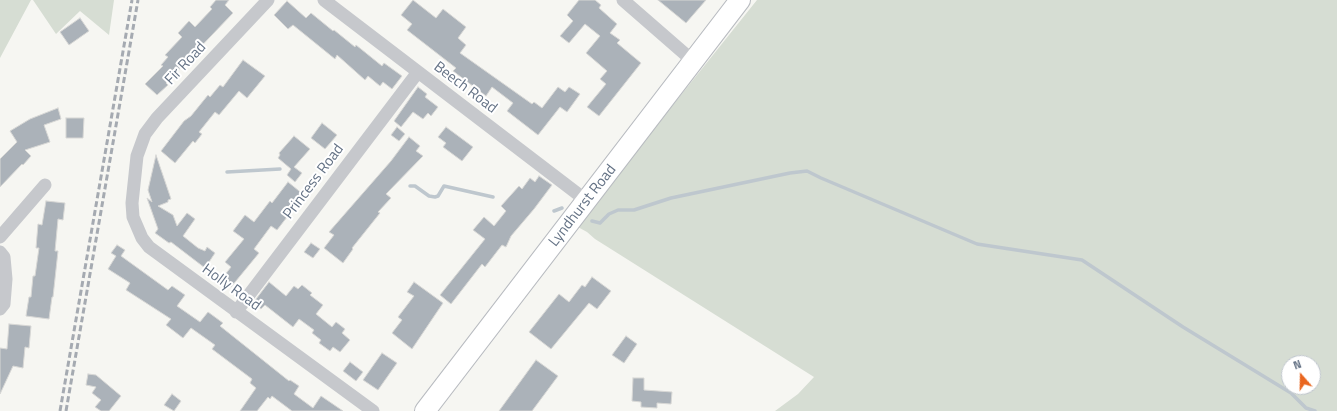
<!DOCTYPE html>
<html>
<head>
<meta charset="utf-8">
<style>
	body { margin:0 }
	#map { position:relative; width:1337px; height:411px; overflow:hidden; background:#f6f6f2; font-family:"Titillium Web",sans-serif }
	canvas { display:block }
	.north { position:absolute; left:1281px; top:355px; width:40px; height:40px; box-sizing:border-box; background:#fff; border:1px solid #c1c7ce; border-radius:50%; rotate:340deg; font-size:11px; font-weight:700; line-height:16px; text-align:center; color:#647285 }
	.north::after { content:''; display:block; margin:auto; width:14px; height:18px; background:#e9661f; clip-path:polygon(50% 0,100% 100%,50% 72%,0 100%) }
</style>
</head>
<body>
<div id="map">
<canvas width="1337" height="411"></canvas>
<div class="north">N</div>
</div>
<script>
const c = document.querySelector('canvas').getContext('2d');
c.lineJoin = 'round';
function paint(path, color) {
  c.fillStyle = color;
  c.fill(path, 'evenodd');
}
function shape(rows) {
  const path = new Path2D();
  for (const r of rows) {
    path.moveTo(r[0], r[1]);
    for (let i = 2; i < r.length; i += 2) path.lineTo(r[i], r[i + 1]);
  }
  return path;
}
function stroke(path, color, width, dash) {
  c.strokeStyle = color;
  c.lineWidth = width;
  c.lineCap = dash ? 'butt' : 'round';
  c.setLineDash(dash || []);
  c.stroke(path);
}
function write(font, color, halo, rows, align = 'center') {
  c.font = font + ' "Titillium Web",sans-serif';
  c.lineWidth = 4;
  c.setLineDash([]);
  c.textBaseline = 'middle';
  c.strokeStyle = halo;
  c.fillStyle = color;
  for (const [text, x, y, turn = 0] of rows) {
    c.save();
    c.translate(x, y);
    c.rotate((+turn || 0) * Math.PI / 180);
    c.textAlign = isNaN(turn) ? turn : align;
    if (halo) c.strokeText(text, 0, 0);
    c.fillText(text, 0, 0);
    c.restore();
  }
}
paint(shape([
	[0,0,31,0,0,58],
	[33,0,114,0,109,35,80,11,56,34],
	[757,0,1337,0,1337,411,775,411,798,394,814,377,595,239,587,232,576,226],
	[1289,363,1313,363,1313,387,1289,387]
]), '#d6ddd3');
stroke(shape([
	[227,172,280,169],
	[410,186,415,186,429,196,435,197,438,196,444,186,493,197],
	[554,211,562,208],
	[592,221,600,223,609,214,618,210,634,210,671,198,790,173,807,171,821,178,977,244,1082,260,1183,327,1291,393,1306,408,1315,411]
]), '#bec7ce', 3.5);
const building = shape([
	[216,0,229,0,225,5,233,13,166,83,168,85,157,95,145,84,163,66,161,65,168,57,165,55,182,37,178,33,189,21,195,27,212,9,210,7,216,0],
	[413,0,436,18,443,9,466,27,458,38,466,45,460,53,532,104,534,102,542,108,558,87,565,92,569,87,580,94,567,112,560,107,538,135,507,111,513,103,492,87,486,96,453,71,456,68,407,30,412,24,401,15,413,0],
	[579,0,595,0,601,5,599,8,617,24,610,33,620,40,617,43,641,63,599,116,587,107,606,84,600,79,607,71,586,53,600,36,585,24,569,43,560,36,573,21,567,15,579,0],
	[658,0,706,0,686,23,658,0],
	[287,1,306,18,311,13,333,31,334,30,355,47,356,45,382,66,384,63,402,76,392,89,383,82,380,86,368,76,365,80,337,55,335,59,293,25,288,29,274,15,287,1],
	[80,18,89,31,69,45,60,32,80,18],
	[243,60,265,76,247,98,239,91,219,115,215,112,199,132,202,134,195,143,193,141,175,163,161,151,184,121,191,116,208,95,210,97,220,85,223,87,243,60],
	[418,87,427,94,425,97,438,107,431,116,428,113,423,119,413,112,401,127,394,121,418,87],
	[58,108,61,119,44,125,50,142,25,150,31,156,23,165,22,164,0,187,0,159,17,142,10,131,30,119,58,108],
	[66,118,84,118,83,138,66,138,66,118],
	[322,123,337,135,325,149,311,138,322,123],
	[397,127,405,134,399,141,391,135,397,127],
	[446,127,473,147,462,161,443,147,446,143,438,137,446,127],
	[294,136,310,149,294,167,302,173,295,182,287,175,291,169,278,158,280,155,279,153,294,136],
	[409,137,420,146,416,151,423,156,386,194,391,198,378,212,380,213,352,248,353,249,343,263,324,248,334,235,329,232,391,161,409,137],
	[156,155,171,199,168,200,168,202,158,206,173,215,177,226,187,213,195,219,183,236,198,248,205,251,207,247,215,253,205,268,171,242,169,243,155,233,158,229,147,198,152,202,148,190,156,155],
	[539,176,552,185,534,209,511,236,506,247,502,245,485,267,482,264,451,304,440,295,485,239,473,230,484,217,494,226,506,211,501,206,519,186,522,189,530,178,535,182,539,176],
	[288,182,304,195,277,230,271,226,254,249,259,253,231,287,221,280,231,267,225,262,244,239,233,231,245,215,254,222,270,201,272,203,288,182],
	[46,201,65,203,63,220,58,219,55,251,58,251,53,297,52,297,49,319,26,316,29,297,31,297,33,276,35,276,39,248,36,248,38,224,42,225,46,201],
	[311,243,320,249,313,258,304,252,311,243],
	[117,245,125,250,121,256,168,290,172,286,185,295,177,306,200,322,208,312,223,323,220,326,289,381,290,380,299,386,294,394,313,408,321,396,343,411,292,411,272,396,270,399,268,397,257,411,240,411,256,388,250,383,252,379,212,349,215,345,191,328,183,338,166,325,171,319,126,290,130,283,108,269,116,256,111,253,117,245],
	[592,277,611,291,597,309,589,303,551,349,529,332,559,294,569,302,582,285,585,287,592,277],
	[269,282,286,296,294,286,298,289,302,285,312,293,310,295,323,305,316,314,332,327,336,322,345,329,342,333,350,340,340,352,333,347,330,351,319,343,321,340,312,333,314,330,299,319,293,327,265,305,261,309,253,303,269,282],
	[414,282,443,303,412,349,392,333,402,320,398,317,414,296,407,292,414,282],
	[9,324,31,326,29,348,25,347,23,368,13,366,0,394,0,348,7,349,9,324],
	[626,336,637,344,624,363,612,355,626,336],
	[382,353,397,363,378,390,363,380,382,353],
	[536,360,558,376,532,411,499,411,536,360],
	[350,362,363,372,356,381,343,371,350,362],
	[88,374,96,375,121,396,109,411,101,411,95,407,101,400,92,393,96,387,86,385,88,374],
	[633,378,644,378,644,390,672,392,671,404,657,403,657,408,641,407,641,402,632,401,633,378],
	[172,394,181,401,174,411,164,405,172,394]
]);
paint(building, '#abb2b9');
stroke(building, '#d7d7d5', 1);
const primary = shape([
	[425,411,740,0]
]);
stroke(primary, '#b8bbc0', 22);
stroke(shape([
	[268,0,157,118,145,134,137,156,132,203,133,217,142,238,149,247,373,411],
	[324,0,587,201],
	[623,0,693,61],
	[0,237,45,185],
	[0,252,4,257,6,279,4,304,0,309],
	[236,312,418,72]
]), '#c6c8cc', 13);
stroke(primary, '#fff', 20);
stroke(shape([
	[60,411,132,0],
	[66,411,138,0]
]), '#a5aab1', 3, [6, 3]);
write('15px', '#647285', '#fff', [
	["Fir Road",186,64,-47],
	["Beech Road",465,88,37],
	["Princess Road",314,182,-53],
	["Lyndhurst Road",583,206,-52],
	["Holly Road",231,288,36]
]);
</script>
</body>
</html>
